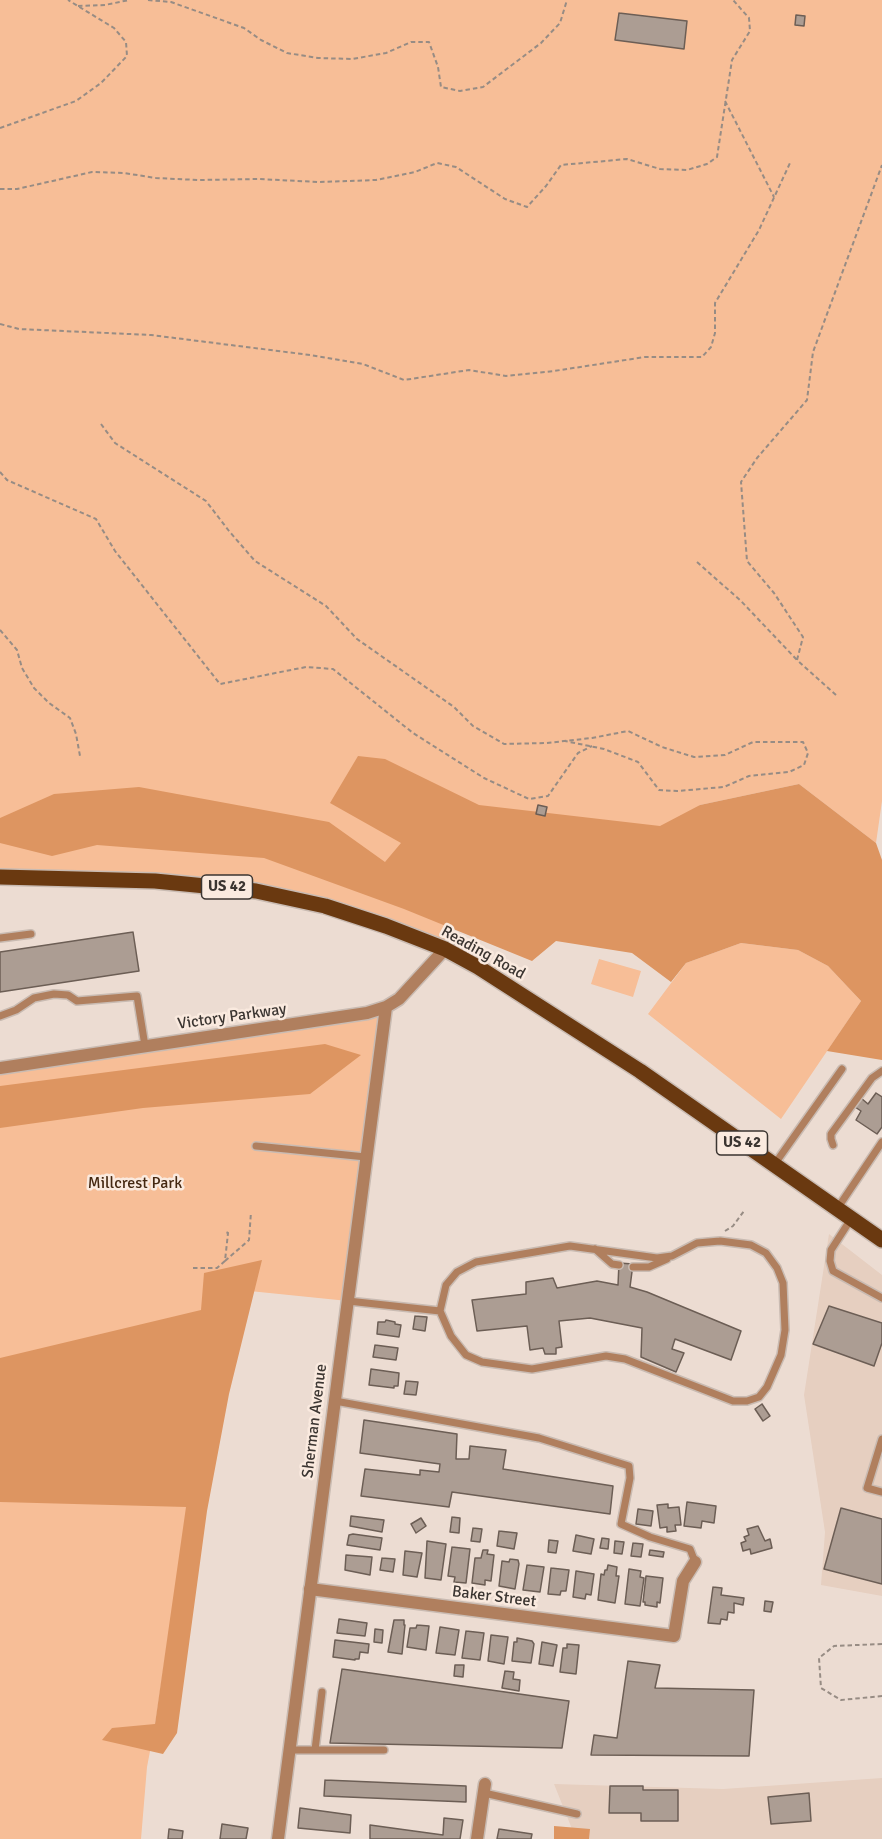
<!DOCTYPE html>
<html>
<head>
<meta charset="utf-8">
<style>
	body { margin:0 }
	canvas { display:block; background:#ecdcd2 }
</style>
</head>
<body>
<canvas width="882" height="1839"></canvas>
<script>
const c = document.querySelector('canvas').getContext('2d');
c.lineJoin = 'round';
function paint(path, color) {
  c.fillStyle = color;
  c.fill(path, 'evenodd');
}
function shape(rows) {
  const path = new Path2D();
  for (const r of rows) {
    path.moveTo(r[0], r[1]);
    for (let i = 2; i < r.length; i += 2) path.lineTo(r[i], r[i + 1]);
  }
  return path;
}
function stroke(path, color, width, dash) {
  c.strokeStyle = color;
  c.lineWidth = width;
  c.lineCap = dash ? 'butt' : 'round';
  c.setLineDash(dash || []);
  c.stroke(path);
}
function write(font, color, halo, rows, align = 'center') {
  c.font = font + ' Signika,sans-serif';
  c.lineWidth = 5;
  c.setLineDash([]);
  c.textBaseline = 'middle';
  c.strokeStyle = halo;
  c.fillStyle = color;
  for (const [text, x, y, turn = 0] of rows) {
    c.save();
    c.translate(x, y);
    c.rotate((+turn || 0) * Math.PI / 180);
    c.textAlign = isNaN(turn) ? turn : align;
    if (halo) c.strokeText(text, 0, 0);
    c.fillText(text, 0, 0);
    c.restore();
  }
}
paint(shape([
	[829,1234,882,1275,882,1596,821,1585,825,1532,804,1395],
	[882,1778,882,1839,576,1839,554,1784,723,1789]
]), '#e6cfc0');
paint(shape([
	[0,0,882,0,882,801,876,843,799,784,700,805,640,867,455,867,445,949,291,898,0,877],
	[741,943,798,950,828,966,861,1001,781,1119,648,1014,686,963],
	[599,959,641,971,633,997,591,984],
	[386,1007,348,1301,220,1288,155,1725,147,1767,141,1839,0,1839,0,1068]
]), '#f7be97');
paint(shape([
	[358,756,385,759,479,805,660,826,700,805,799,784,876,843,882,860,882,1060,827,1051,861,1001,828,966,798,950,741,943,686,963,671,982,632,953,556,941,532,961,404,909,264,858,97,845,52,856,0,843,0,818,54,794,139,787,329,822,385,862,401,843,330,803],
	[325,1044,361,1055,310,1094,143,1108,0,1128,0,1086],
	[262,1260,229,1394,207,1511,177,1733,163,1754,102,1740,112,1728,155,1724,186,1507,0,1502,0,1358,201,1310,204,1273],
	[554,1826,590,1829,589,1839,554,1839]
]), '#dd9561');
const building = shape([
	[619,13,687,21,684,49,615,40,619,13],
	[796,15,805,16,804,26,795,25,796,15],
	[538,805,547,807,545,816,536,814,538,805],
	[133,932,139,971,0,992,0,952,133,932],
	[876,1093,882,1097,882,1127,877,1134,856,1120,861,1111,855,1107,861,1098,868,1104,876,1093],
	[619,1263,633,1264,630,1287,647,1292,741,1331,731,1360,675,1339,672,1349,684,1353,676,1372,641,1357,642,1328,590,1318,559,1321,562,1347,556,1348,556,1354,545,1354,543,1348,530,1350,527,1326,477,1331,472,1300,526,1294,526,1282,553,1278,557,1288,597,1281,618,1285,619,1263],
	[829,1306,882,1323,882,1343,874,1366,813,1344,829,1306],
	[415,1316,427,1317,425,1331,413,1329,415,1316],
	[386,1320,395,1322,395,1324,401,1325,399,1337,377,1334,378,1322,385,1322,386,1320],
	[375,1345,398,1348,396,1360,373,1357,375,1345],
	[371,1369,399,1373,398,1386,394,1386,394,1388,369,1385,371,1369],
	[406,1381,418,1382,416,1395,404,1394,406,1381],
	[762,1404,770,1416,763,1421,755,1409,762,1404],
	[364,1420,457,1434,456,1459,469,1459,470,1446,506,1450,503,1469,613,1486,610,1514,452,1492,449,1507,361,1496,365,1469,420,1475,420,1470,439,1472,440,1464,360,1453,364,1420],
	[687,1502,716,1506,714,1523,702,1521,701,1528,684,1526,687,1502],
	[668,1504,668,1508,679,1507,681,1525,675,1525,676,1531,667,1532,667,1527,660,1528,657,1505,668,1504],
	[841,1508,882,1519,882,1584,824,1569,841,1508],
	[638,1509,653,1511,651,1526,636,1524,638,1509],
	[351,1516,384,1520,382,1532,350,1526,351,1516],
	[452,1517,460,1518,459,1533,450,1532,452,1517],
	[421,1518,426,1526,416,1533,411,1524,421,1518],
	[758,1526,765,1541,770,1539,772,1548,751,1554,750,1549,743,1551,741,1543,746,1541,744,1537,749,1535,747,1529,758,1526],
	[473,1528,482,1529,480,1542,471,1541,473,1528],
	[499,1531,517,1533,514,1549,497,1546,499,1531],
	[353,1534,382,1538,380,1550,347,1545,349,1535,353,1534],
	[576,1535,594,1539,591,1554,573,1551,576,1535],
	[602,1538,609,1539,608,1549,600,1548,602,1538],
	[549,1540,558,1541,556,1553,548,1552,549,1540],
	[427,1541,446,1544,441,1580,425,1578,427,1541],
	[615,1541,624,1542,622,1554,614,1553,615,1541],
	[633,1543,643,1544,641,1557,631,1556,633,1543],
	[452,1547,470,1549,466,1583,454,1582,455,1577,448,1576,452,1547],
	[483,1550,488,1550,487,1554,494,1555,491,1581,485,1580,485,1585,472,1583,475,1558,481,1558,483,1550],
	[650,1550,664,1552,663,1557,649,1555,650,1550],
	[405,1551,422,1553,417,1577,403,1575,405,1551],
	[346,1555,372,1557,370,1575,345,1570,346,1555],
	[382,1558,395,1559,393,1572,380,1570,382,1558],
	[510,1559,518,1560,519,1564,515,1589,499,1586,502,1561,509,1562,510,1559],
	[527,1565,544,1567,540,1592,523,1590,527,1565],
	[608,1565,617,1567,616,1576,619,1576,615,1603,598,1600,601,1574,604,1575,605,1570,607,1570,608,1565],
	[551,1568,569,1570,566,1591,561,1591,560,1595,548,1594,551,1568],
	[629,1569,641,1571,640,1577,644,1578,640,1606,625,1604,629,1569],
	[576,1571,594,1574,591,1595,586,1594,585,1599,573,1597,576,1571],
	[646,1576,663,1578,660,1603,657,1602,657,1607,645,1605,645,1602,643,1602,646,1576],
	[713,1587,722,1588,721,1595,744,1598,743,1605,734,1603,734,1613,728,1612,727,1620,721,1619,720,1624,708,1623,713,1587],
	[765,1601,773,1602,771,1612,764,1611,765,1601],
	[339,1619,367,1623,365,1636,337,1633,339,1619],
	[394,1620,404,1620,404,1625,405,1625,402,1654,388,1652,394,1620],
	[417,1625,429,1626,426,1650,407,1647,410,1628,416,1628,417,1625],
	[440,1627,459,1630,455,1655,436,1653,440,1627],
	[375,1629,383,1630,382,1643,374,1642,375,1629],
	[466,1631,484,1633,480,1660,462,1658,466,1631],
	[491,1635,508,1637,504,1664,488,1661,491,1635],
	[517,1638,532,1641,534,1644,531,1663,512,1661,514,1642,517,1642,517,1638],
	[335,1640,369,1644,368,1653,360,1652,359,1659,355,1659,355,1660,333,1657,335,1640],
	[542,1642,557,1645,553,1666,539,1664,542,1642],
	[567,1644,579,1645,576,1674,560,1672,563,1648,567,1648,567,1644],
	[628,1661,660,1665,655,1688,754,1690,749,1756,591,1755,594,1735,617,1738,628,1661],
	[455,1665,464,1665,463,1677,454,1676,455,1665],
	[342,1669,569,1701,562,1748,330,1743,342,1669],
	[505,1671,514,1672,513,1679,520,1680,519,1691,502,1688,505,1671],
	[325,1780,466,1786,466,1802,324,1796,325,1780],
	[610,1786,643,1786,643,1790,678,1790,678,1821,641,1821,641,1813,609,1813,610,1786],
	[809,1793,811,1821,771,1824,768,1797,809,1793],
	[300,1808,351,1815,350,1833,298,1828,300,1808],
	[444,1818,463,1820,460,1839,370,1839,370,1825,443,1835,444,1818],
	[222,1824,248,1828,246,1839,220,1839,222,1824],
	[169,1829,183,1831,182,1839,168,1839,169,1829],
	[499,1829,532,1834,531,1839,497,1839,499,1829]
]);
paint(building, '#ac9d93');
stroke(building, '#6c5e55', 1.5);
const service = shape([
	[0,938,31,934],
	[0,1016,16,1010,34,998,54,994,68,995,77,1001,137,996,145,1046],
	[833,1145,831,1139,831,1134,872,1078,882,1071],
	[256,1146,366,1157],
	[774,1165,842,1069],
	[837,1209,882,1142],
	[851,1219,831,1250,830,1261,833,1271,882,1298],
	[720,1241,751,1245,766,1253,777,1268,783,1283,785,1330,781,1355,767,1387,759,1397,747,1401,733,1401,625,1359,606,1356,532,1369,482,1362,466,1355,451,1336,440,1311,446,1285,457,1272,476,1262,570,1246,657,1258,672,1256,697,1243,720,1241],
	[595,1249,612,1264,619,1265],
	[633,1267,649,1267,667,1259],
	[348,1301,440,1311],
	[335,1401,539,1438,629,1466,630,1478,621,1524,650,1537,690,1549,695,1562],
	[882,1439,867,1488,882,1492],
	[289,1750,384,1750],
	[315,1750,322,1692],
	[484,1793,577,1814]
]);
const minor = shape([
	[310,1589,674,1636,683,1581,695,1562],
	[477,1839,485,1784]
]);
const tertiary = shape([
	[0,1068,367,1013,386,1007,399,999,445,949],
	[278,1839,386,1007]
]);
const primary = shape([
	[0,877,155,881,256,891,325,906,386,926,445,949,478,967,640,1071,882,1240]
]);
stroke(service, '#c9bbb2', 10);
stroke(minor, '#c9bbb2', 15);
stroke(tertiary, '#c9bbb2', 15);
stroke(primary, '#c9bbb2', 18);
stroke(shape([
	[148,0,171,2,244,28,261,40,287,53,318,58,352,59,386,53,411,42,429,42,438,67,441,87,460,91,483,87,541,43,560,23,567,0],
	[78,6,105,5,129,0],
	[725,101,774,197],
	[0,128,76,101,101,83,127,56,126,42,114,28,68,0],
	[0,189,17,189,92,172,124,173,156,178,198,180,260,179,318,182,376,180,415,172,437,163,456,167,505,199,527,207,546,186,561,165,627,159,660,169,687,170,707,164,717,157,732,60,750,31,749,18,733,0],
	[0,324,19,329,151,335,310,355,363,364,404,380,469,370,506,376,554,371,645,357,702,357,711,347,715,333,715,303,759,230,790,163],
	[101,424,115,443,206,501,229,531,255,561,326,606,357,639,454,707,473,726,504,744,547,743,592,738,628,731,662,747,694,757,725,755,753,742,803,742,808,753,804,765,789,772,749,776,724,787,677,791,659,790,638,762,604,749,565,741],
	[0,472,7,480,96,519,115,551,220,684,306,667,333,669,413,733,484,778,529,799,548,796,578,753,592,746],
	[697,562,741,601,797,660],
	[0,630,17,650,22,668,34,688,49,703,70,718,76,734,80,756],
	[836,695,797,660,803,637,774,593,747,561,741,482,757,458,807,400,813,352,882,165],
	[725,1231,733,1226,744,1211],
	[225,1261,249,1240,251,1212],
	[193,1268,217,1268,225,1261,228,1233,224,1231],
	[882,1644,834,1646,819,1658,821,1688,841,1700,882,1696]
]), '#978c84', 2, [4.5, 3]);
stroke(service, '#b07f5e', 7);
stroke(minor, '#b07f5e', 12);
stroke(tertiary, '#b07f5e', 12);
stroke(primary, '#6a3910', 15);
for (const [x, y, w] of [
	[227,887,51],
	[742,1143,51]
]) {
  const box = new Path2D();
  box.roundRect(x - w / 2, y - 12, w, 24, 4.5);
  c.fillStyle = '#faeadf';
  c.fill(box);
  stroke(box, '#3b3531', 1.5);
}
write('bold 15px', '#3b3531', null, [
	["US 42",227,887],
	["US 42",742,1143]
]);
write('16px', '#3b3531', '#faeadf', [
	["Reading Road",483,953,29],
	["Victory Parkway",232,1017,-8],
	["Sherman Avenue",315,1421,-83],
	["Baker Street",494,1597,7]
]);
write('16px', '#442710', '#faeadf', [
	["Millcrest Park",135,1184]
]);
</script>
</body>
</html>
